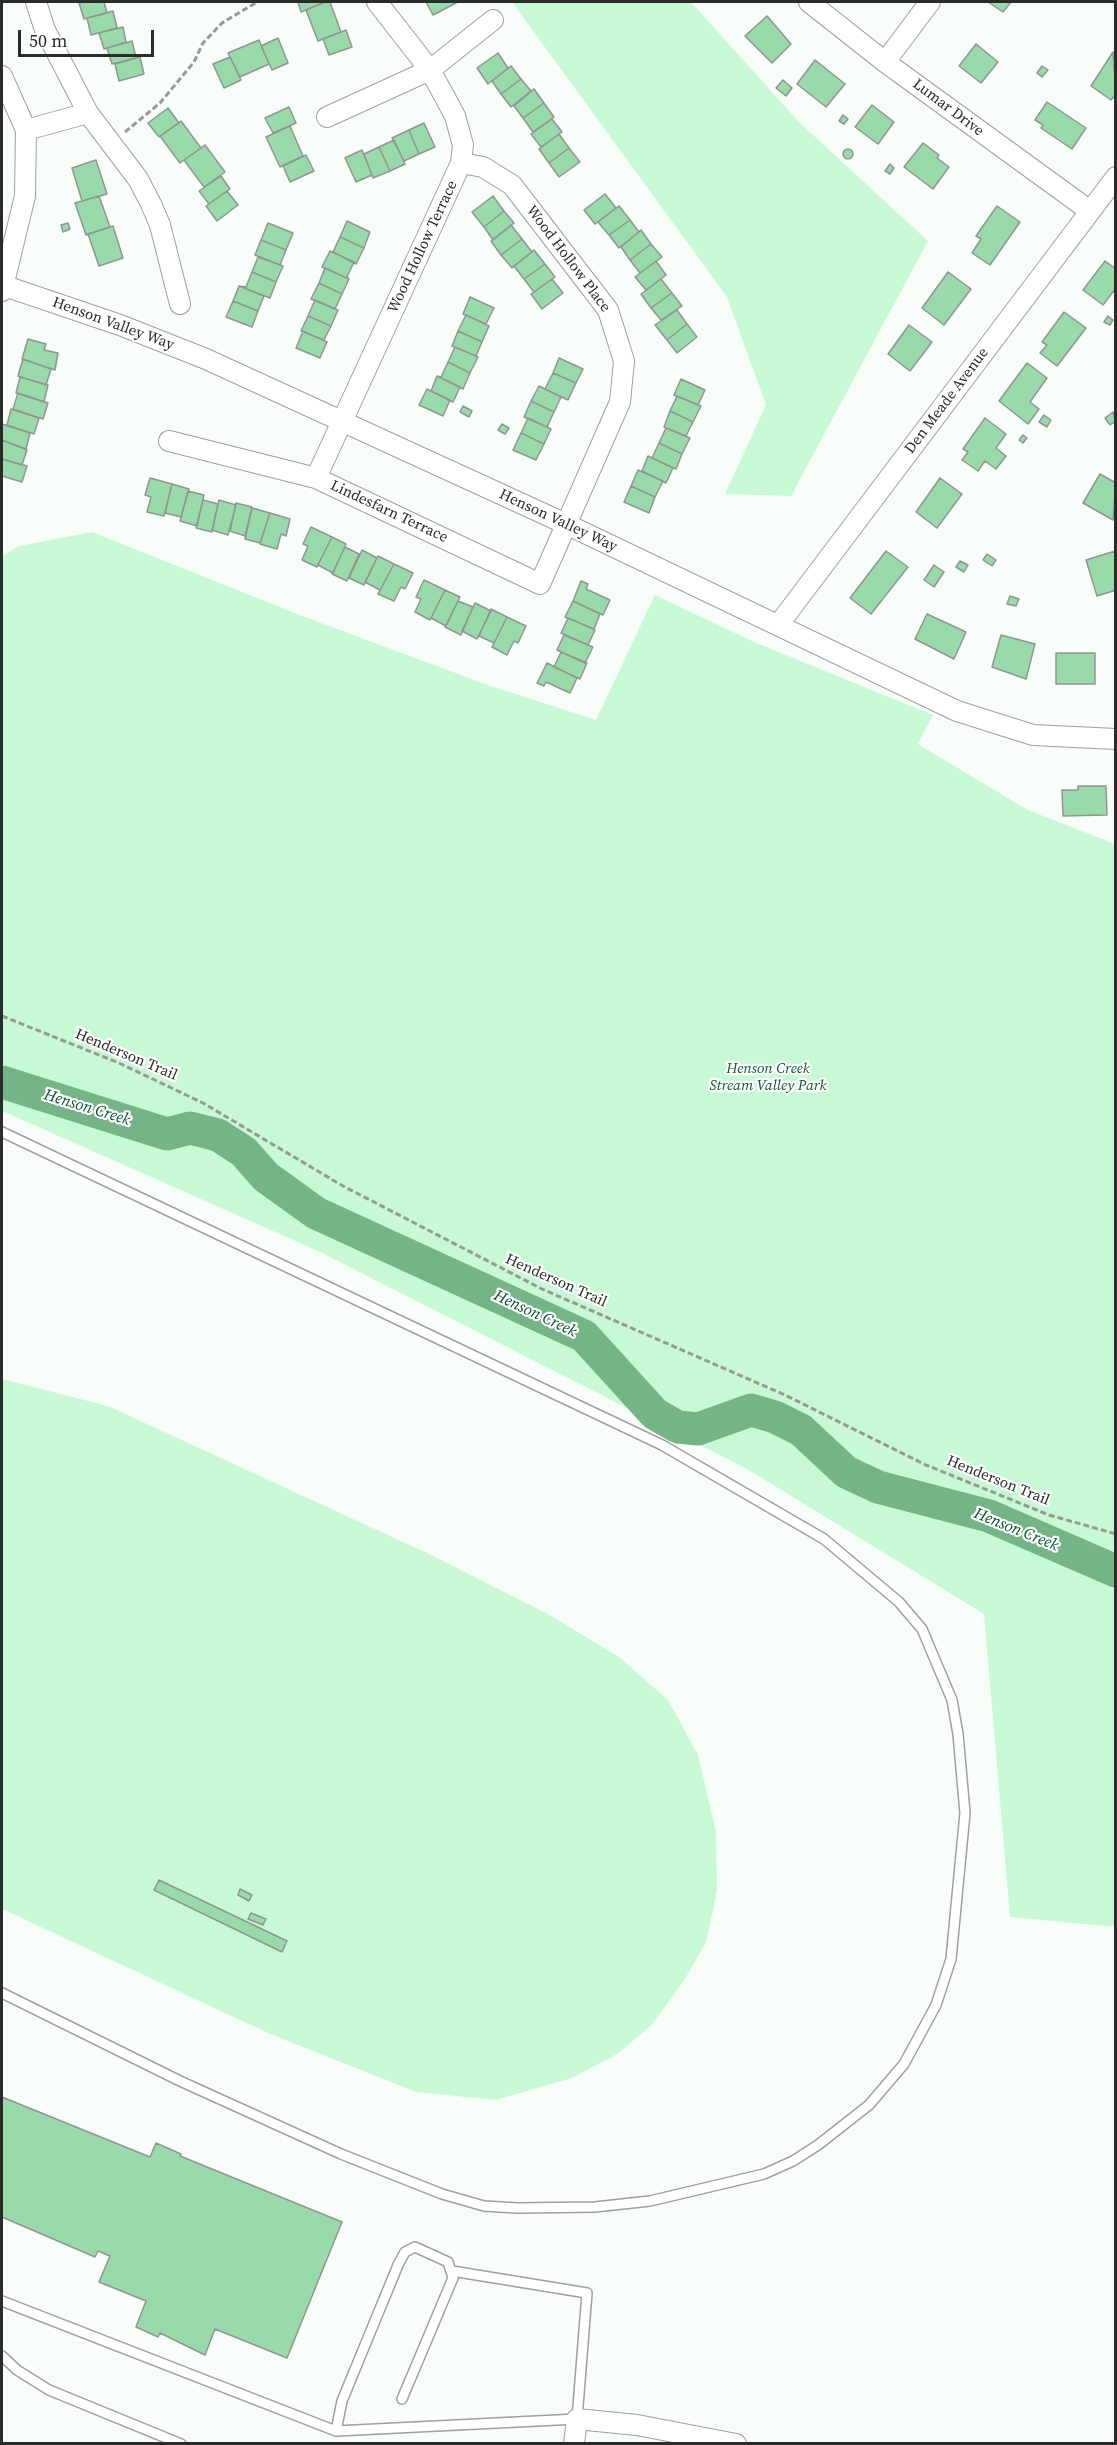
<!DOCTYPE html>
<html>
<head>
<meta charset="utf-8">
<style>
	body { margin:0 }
	#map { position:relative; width:1117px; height:2445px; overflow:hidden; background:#f9fdfa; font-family:"Source Serif 4",serif }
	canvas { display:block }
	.frame { position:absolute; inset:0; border:3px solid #2a2c2a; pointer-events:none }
	.scale { position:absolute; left:18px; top:30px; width:136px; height:27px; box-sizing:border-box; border:3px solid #2a2c2a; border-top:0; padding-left:8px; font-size:18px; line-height:21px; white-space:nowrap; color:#2a2c2a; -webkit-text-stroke:4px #fff; paint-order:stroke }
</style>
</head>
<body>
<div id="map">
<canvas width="1117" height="2445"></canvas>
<div class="frame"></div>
<div class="scale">50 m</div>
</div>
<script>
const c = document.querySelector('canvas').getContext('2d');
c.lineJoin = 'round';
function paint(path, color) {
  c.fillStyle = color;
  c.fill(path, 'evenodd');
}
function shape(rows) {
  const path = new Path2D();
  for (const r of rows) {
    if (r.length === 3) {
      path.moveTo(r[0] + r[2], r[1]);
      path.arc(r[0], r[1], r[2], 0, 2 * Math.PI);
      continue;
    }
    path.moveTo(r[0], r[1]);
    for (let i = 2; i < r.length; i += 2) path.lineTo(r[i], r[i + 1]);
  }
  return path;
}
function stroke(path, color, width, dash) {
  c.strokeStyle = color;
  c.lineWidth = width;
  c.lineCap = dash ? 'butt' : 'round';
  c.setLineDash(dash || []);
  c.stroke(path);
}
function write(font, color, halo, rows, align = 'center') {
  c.font = font + ' "Source Serif 4",serif';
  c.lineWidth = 4.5;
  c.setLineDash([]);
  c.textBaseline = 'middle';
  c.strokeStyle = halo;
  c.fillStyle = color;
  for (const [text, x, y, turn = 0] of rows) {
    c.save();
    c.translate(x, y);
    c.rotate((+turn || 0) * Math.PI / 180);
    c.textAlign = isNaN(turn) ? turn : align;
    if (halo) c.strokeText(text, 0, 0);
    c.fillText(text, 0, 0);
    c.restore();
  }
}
paint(shape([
	[512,2,691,2,799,122,928,241,791,496,725,494,766,405,727,297],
	[92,532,305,617,488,685,596,720,655,595,754,642,933,715,918,744,1028,810,1115,844,1115,1927,1010,1917,984,1614,747,1469,318,1251,2,1111,2,556,19,546],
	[2,1379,108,1406,427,1553,548,1614,619,1657,668,1700,698,1755,716,1832,717,1890,706,1943,683,1982,651,2026,617,2054,572,2078,496,2100,416,2092,270,2034,2,1909]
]), '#c7fad4');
stroke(shape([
	[2,1082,167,1134,190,1128,218,1135,244,1152,266,1177,316,1213,584,1336,655,1414,678,1427,698,1429,751,1410,775,1417,801,1430,846,1472,878,1487,989,1516,1116,1571]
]), '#75b487', 33);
const building = shape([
	[85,2,104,2,107,13,84,19,79,3,85,2],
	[298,2,325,2,301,12,298,2],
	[325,2,330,2,341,32,318,41,306,10,325,2],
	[426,2,455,2,456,3,433,15,426,2],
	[988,2,1011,2,1003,12,988,2],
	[113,11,117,28,91,35,87,18,113,11],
	[767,16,791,44,772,63,745,36,767,16],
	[123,27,126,42,104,49,99,33,123,27],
	[346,30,352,47,329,55,323,39,346,30],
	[278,38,288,63,272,70,261,46,278,38],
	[259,40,269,64,240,77,228,53,259,40],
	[132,41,136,58,112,64,107,48,132,41],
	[976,44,998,62,981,83,959,66,976,44],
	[1113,52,1116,94,1111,100,1091,86,1113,52],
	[498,53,508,68,488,84,477,68,498,53],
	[140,57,144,74,119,81,115,64,140,57],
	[230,57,241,80,224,88,213,64,230,57],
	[815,60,845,84,826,107,797,84,815,60],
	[511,66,521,79,501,94,492,81,511,66],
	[1042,66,1048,70,1042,77,1037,73,1042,66],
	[521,79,531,91,511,107,501,94,521,79],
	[783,80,792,88,786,96,776,88,783,80],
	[534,89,544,103,523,118,514,106,534,89],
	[1047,102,1086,128,1072,149,1041,128,1043,125,1035,120,1047,102],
	[544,103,554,117,533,132,523,118,544,103],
	[872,105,894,122,878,144,855,127,872,105],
	[289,107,296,123,273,133,265,118,289,107],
	[168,108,179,123,159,137,148,123,168,108],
	[843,115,848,119,844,124,839,121,843,115],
	[552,119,562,132,541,147,531,134,552,119],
	[181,121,201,148,180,163,160,136,181,121],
	[424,123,435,147,419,154,409,130,424,123],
	[290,126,303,156,280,167,266,137,290,126],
	[409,130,419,154,404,161,392,138,409,130],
	[559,134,569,148,549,163,539,149,559,134],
	[394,140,405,164,390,171,379,147,394,140],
	[923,143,939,155,937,158,949,167,933,189,904,167,923,143],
	[205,145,225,172,204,187,184,160,205,145],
	[379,147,390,171,373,178,364,154,379,147],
	[569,148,580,162,559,177,549,163,569,148],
	[848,154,5],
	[362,150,372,175,356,182,345,158,362,150],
	[306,155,314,171,290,182,283,166,306,155],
	[96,160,107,194,82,201,72,168,96,160],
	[890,164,894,168,890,174,885,171,890,164],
	[221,176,230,189,209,204,199,191,221,176],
	[227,191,238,205,217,221,206,206,227,191],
	[605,194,616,208,595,224,584,210,605,194],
	[99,196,110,227,86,235,75,203,99,196],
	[493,196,504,211,484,227,472,212,493,196],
	[619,206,630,220,609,235,598,222,619,206],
	[997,206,1020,222,990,265,972,253,981,239,976,236,997,206],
	[504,211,514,223,493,240,484,227,504,211],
	[630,220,639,232,619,248,609,235,630,220],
	[347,221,370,232,364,248,340,237,347,221],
	[68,223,70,229,63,232,61,225,68,223],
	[268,223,293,233,286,250,261,240,268,223],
	[511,225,522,239,501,255,491,241,511,225],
	[113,226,123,258,99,266,88,234,113,226],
	[641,230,651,244,630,260,621,247,641,230],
	[340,237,364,248,356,264,333,252,340,237],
	[522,239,532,252,512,268,501,255,522,239],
	[261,240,286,250,280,265,255,255,261,240],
	[651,244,662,257,640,273,630,260,651,244],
	[534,250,545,264,524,279,514,266,534,250],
	[330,251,354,262,347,277,349,279,322,267,330,251],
	[258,257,283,266,276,282,252,272,258,257],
	[656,261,666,275,646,290,635,277,656,261],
	[1105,261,1116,269,1116,288,1103,305,1083,290,1105,261],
	[545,264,555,277,534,292,524,279,545,264],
	[325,268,349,279,342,294,319,283,325,268],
	[252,272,276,282,270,298,239,286,246,287,252,272],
	[948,272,971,289,944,325,922,308,948,272],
	[552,279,563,293,542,309,531,294,552,279],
	[661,279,672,293,651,308,641,294,661,279],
	[319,283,342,294,335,309,311,299,319,283],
	[239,286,264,296,258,311,233,301,239,286],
	[672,293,682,306,661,320,651,308,672,293],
	[470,297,494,308,486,324,463,314,470,297],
	[315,300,338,310,331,326,308,316,315,300],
	[233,301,258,311,252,327,226,317,233,301],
	[677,310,687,324,667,340,655,325,677,310],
	[1064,312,1086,328,1057,366,1040,353,1047,345,1042,342,1064,312],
	[466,315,489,326,482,342,458,331,466,315],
	[308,316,331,326,324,340,301,331,308,316],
	[1108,316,1113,320,1110,325,1104,322,1108,316],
	[687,324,697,337,677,353,667,340,687,324],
	[909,325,932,342,910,371,888,354,909,325],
	[303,331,327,342,320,358,296,348,303,331],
	[458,331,482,342,476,356,452,346,458,331],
	[28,339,46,344,44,350,58,353,55,370,22,359,28,339],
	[455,347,478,357,470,373,448,362,455,347],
	[559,358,583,369,576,383,553,373,559,358],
	[23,359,51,369,46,385,18,376,23,359],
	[448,362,470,373,463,389,437,376,441,377,448,362],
	[1027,363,1047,378,1030,402,1039,409,1028,424,999,401,1027,363],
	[553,373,576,383,568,400,545,389,553,373],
	[437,376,460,387,453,402,431,391,437,376],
	[20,377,48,385,44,402,16,393,20,377],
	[681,379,705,390,698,405,674,395,681,379],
	[539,386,561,397,554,412,531,401,539,386],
	[427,389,450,400,443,416,419,405,427,389],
	[18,393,48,403,43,419,13,409,18,393],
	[677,396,701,406,693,422,670,411,677,396],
	[531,401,554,412,547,427,524,417,531,401],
	[463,406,472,411,469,417,460,412,463,406],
	[11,409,39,418,34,434,7,425,11,409],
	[670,411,693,422,686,436,664,427,670,411],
	[1113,412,1116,421,1110,425,1105,418,1113,412],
	[1044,415,1051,420,1047,427,1039,422,1044,415],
	[528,418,551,429,544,444,521,433,528,418],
	[985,418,1006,434,996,448,1006,456,996,469,985,461,978,471,962,460,968,452,963,449,985,418],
	[2,424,30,433,26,449,2,440,2,424],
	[502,424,509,428,505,434,498,430,502,424],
	[666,428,690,438,682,454,659,443,666,428],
	[521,433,544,444,536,460,513,450,521,433],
	[1023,435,1027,438,1023,443,1019,440,1023,435],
	[2,440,27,450,22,465,2,459,2,440],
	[659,443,682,454,676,469,652,458,659,443],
	[648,456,673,468,666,483,642,471,648,456],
	[2,459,27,466,22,482,2,476,2,459],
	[638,470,663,481,655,497,631,486,638,470],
	[1100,474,1116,483,1113,520,1083,503,1100,474],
	[150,478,172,484,164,516,147,512,151,497,145,495,150,478],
	[940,478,962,494,937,528,916,512,940,478],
	[172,484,189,489,181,517,165,513,172,484],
	[631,486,655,497,649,513,624,502,631,486],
	[188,491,204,495,197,526,180,521,188,491],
	[203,500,218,504,212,532,196,528,203,500],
	[219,500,236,505,228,535,212,530,219,500],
	[236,503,252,507,245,536,230,531,236,503],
	[252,508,270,513,260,543,245,539,252,508],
	[270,513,290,519,286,536,281,534,277,549,260,544,270,513],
	[311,527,332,537,317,567,302,560,308,546,303,544,311,527],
	[332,537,346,544,333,573,318,565,332,537],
	[345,547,359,554,347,581,332,574,345,547],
	[362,550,377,558,364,585,349,578,362,550],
	[886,551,908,567,871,614,850,598,886,551],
	[1115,551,1116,590,1097,596,1086,560,1115,551],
	[987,554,996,560,992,566,983,560,987,554],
	[378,556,394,564,380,590,365,582,378,556],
	[960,561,968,565,964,572,956,567,960,561],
	[394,564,413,573,405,589,401,587,394,601,378,594,394,564],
	[934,565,944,572,934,587,924,580,934,565],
	[424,580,445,590,430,620,415,612,421,599,416,597,424,580],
	[581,581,588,584,586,589,610,600,603,615,573,601,581,581],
	[445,590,460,597,446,626,431,618,445,590],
	[1010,596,1019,599,1016,606,1007,604,1010,596],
	[458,601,473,607,461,635,445,627,458,601],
	[573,601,600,614,594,629,565,617,573,601],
	[475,603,491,611,477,639,462,631,475,603],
	[491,609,507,617,494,643,479,636,491,609],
	[927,614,966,632,954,659,915,639,927,614],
	[507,617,526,626,518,643,514,641,507,655,492,647,507,617],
	[568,618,595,630,588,645,561,633,568,618],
	[564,635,593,647,585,663,557,650,564,635],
	[1001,635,1035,644,1026,679,992,667,1001,635],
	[561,652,587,663,580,679,554,667,561,652],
	[1056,653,1095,653,1095,684,1056,684,1056,653],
	[547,663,577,678,570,693,546,682,544,686,537,683,547,663],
	[1078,786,1106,786,1107,815,1063,816,1062,790,1078,790,1078,786],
	[159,1880,287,1941,282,1952,154,1890,159,1880],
	[240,1889,252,1895,249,1901,238,1895,240,1889],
	[251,1913,266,1919,263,1925,248,1919,251,1913],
	[2,2097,150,2157,156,2143,181,2154,180,2156,342,2222,287,2358,215,2329,205,2355,160,2333,158,2337,136,2327,146,2301,99,2282,110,2256,98,2251,95,2257,2,2217,2,2097]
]);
paint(building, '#99daab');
stroke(building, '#919592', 1.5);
const lane = shape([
	[2,1132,662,1445,824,1539,899,1602,922,1629,952,1700,958,1734,965,1813,951,1959,936,2005,904,2064,869,2105,818,2145,793,2161,764,2174,650,2201,595,2207,517,2208,484,2206,442,2194,341,2154,180,2081,2,1993],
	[2,2301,336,2431,577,2419,587,2293,452,2271],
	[2,2356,17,2370,49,2390,181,2444],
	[336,2431,342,2401,398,2265,405,2252,415,2247,448,2262,453,2278,402,2399]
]);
const street = shape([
	[36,2,45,30,88,113,138,179,151,204,160,225,180,304],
	[809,2,885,62,1090,211],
	[885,62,930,2],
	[2,76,26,130,25,196,2,291],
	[327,117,430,70,493,20],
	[26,130,88,113],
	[2,285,120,325,206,359,566,524,957,711,1033,735,1116,739],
	[169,441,316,478,540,584,620,402,624,361,608,310,512,185,483,167,461,163],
	[316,478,461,163,463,145,455,116,447,101,430,70,377,2],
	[779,624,1116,177],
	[574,2444,577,2419,637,2425,736,2444]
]);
stroke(lane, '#9da19e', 12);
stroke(street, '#9da19e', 22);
stroke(shape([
	[125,132,160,103,194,62,203,43,222,23,257,2],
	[2,1016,119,1063,203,1103,343,1186,542,1289,785,1395,926,1465,1049,1515,1116,1534]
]), '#979a97', 3, [6, 3]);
stroke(lane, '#fff', 9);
stroke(street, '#fff', 20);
write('15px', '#2a2c2a', '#fff', [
	["Lumar Drive",948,108,37],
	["Wood Hollow Terrace",423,247,-65],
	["Wood Hollow Place",568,259,53],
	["Henson Valley Way",113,324,20],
	["Den Meade Avenue",947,401,-53],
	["Lindesfarn Terrace",389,512,25],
	["Henson Valley Way",558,521,25],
	["Henderson Trail",126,1055,23],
	["Henderson Trail",556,1281,24],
	["Henderson Trail",998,1481,22]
]);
write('italic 15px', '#0e592f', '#fff', [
	["Henson Creek",768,1069],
	["Stream Valley Park",768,1086]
]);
write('italic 16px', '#035229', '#fff', [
	["Henson Creek",87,1108,17],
	["Henson Creek",535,1314,25],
	["Henson Creek",1016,1530,22]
]);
</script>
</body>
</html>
